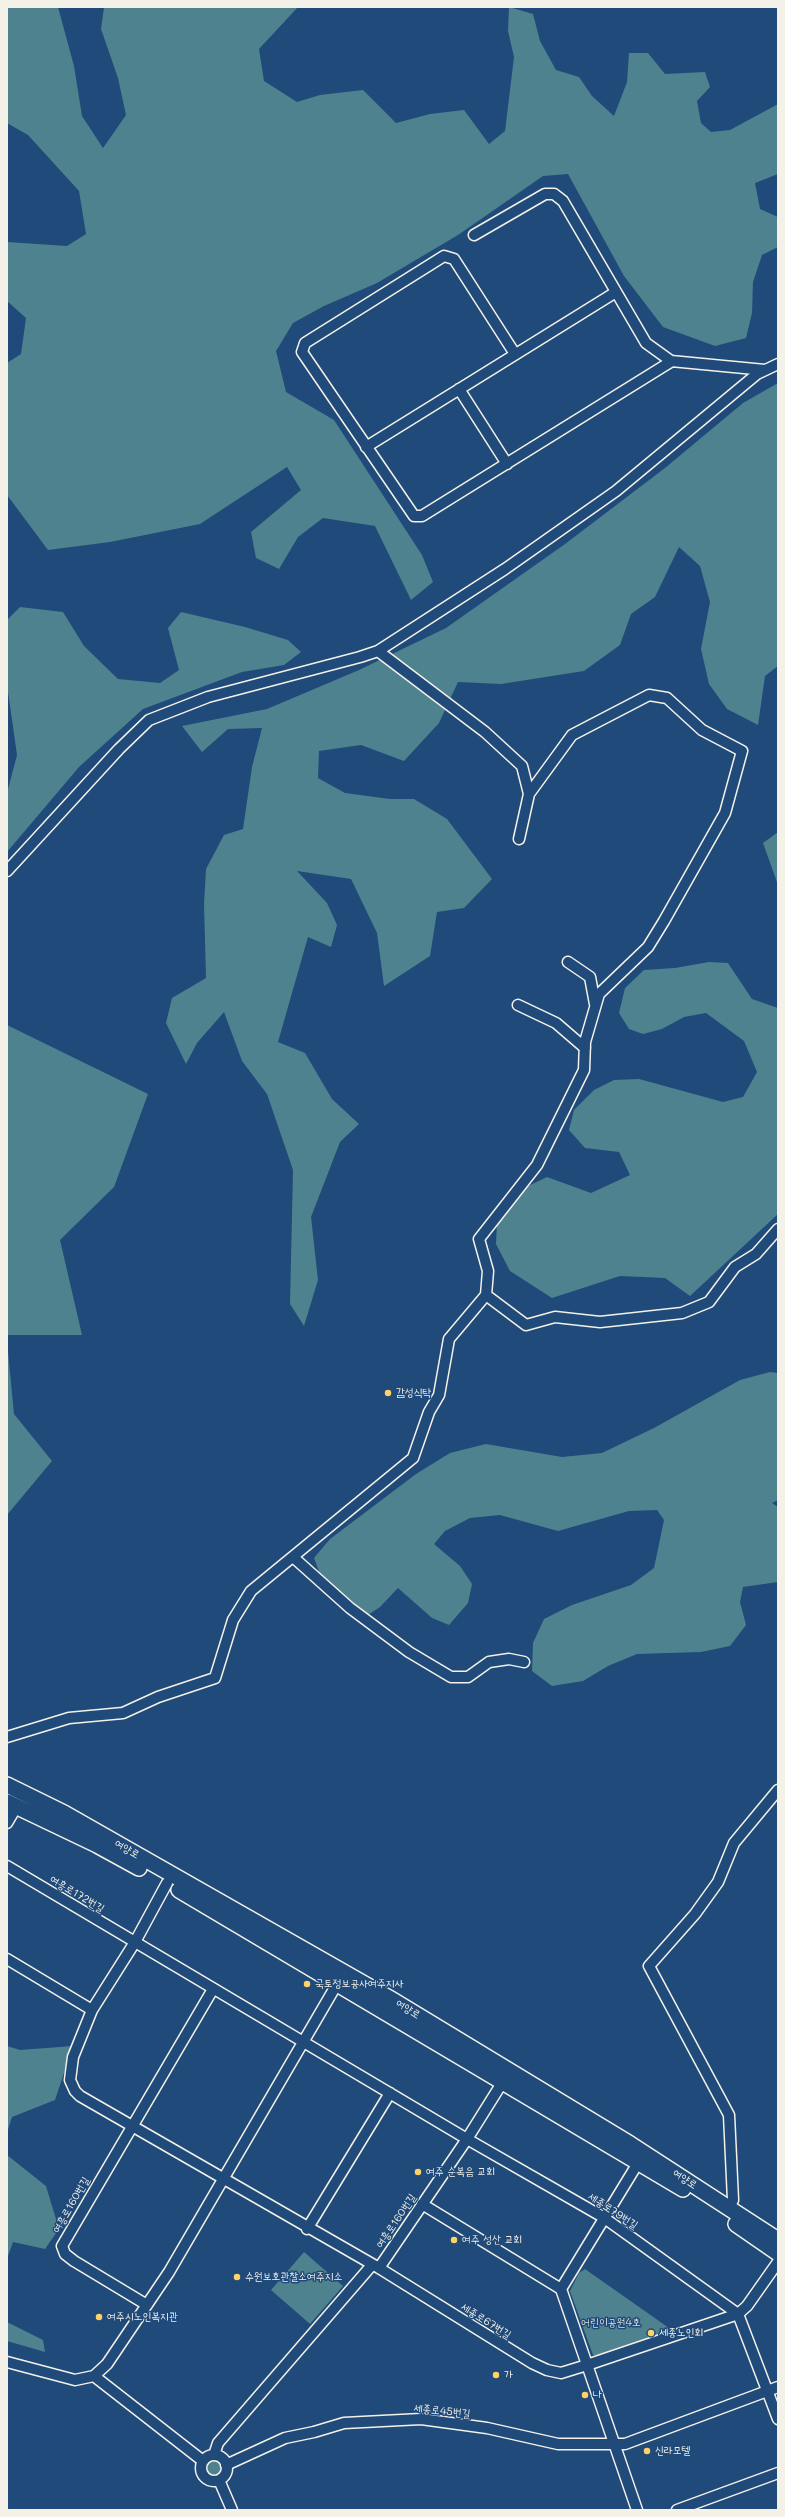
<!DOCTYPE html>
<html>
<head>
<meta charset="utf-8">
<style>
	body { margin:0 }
	#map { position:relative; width:785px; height:2517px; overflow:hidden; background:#1f4a7a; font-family:Mali,sans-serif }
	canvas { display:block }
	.frame { position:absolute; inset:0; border:8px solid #f4f1e8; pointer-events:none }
</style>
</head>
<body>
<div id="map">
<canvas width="785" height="2517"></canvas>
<div class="frame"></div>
</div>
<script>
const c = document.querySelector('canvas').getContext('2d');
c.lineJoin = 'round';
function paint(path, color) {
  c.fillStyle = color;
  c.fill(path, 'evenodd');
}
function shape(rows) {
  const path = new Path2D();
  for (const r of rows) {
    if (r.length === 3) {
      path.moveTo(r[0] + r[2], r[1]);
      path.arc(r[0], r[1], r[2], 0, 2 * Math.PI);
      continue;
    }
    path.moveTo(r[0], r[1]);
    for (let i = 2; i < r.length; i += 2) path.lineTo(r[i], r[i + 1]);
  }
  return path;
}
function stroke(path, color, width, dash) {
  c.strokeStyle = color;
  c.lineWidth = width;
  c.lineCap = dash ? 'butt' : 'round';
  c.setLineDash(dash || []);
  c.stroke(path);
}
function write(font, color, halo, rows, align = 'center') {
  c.font = font + ' Mali,"Poor Story",sans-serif';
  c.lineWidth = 3;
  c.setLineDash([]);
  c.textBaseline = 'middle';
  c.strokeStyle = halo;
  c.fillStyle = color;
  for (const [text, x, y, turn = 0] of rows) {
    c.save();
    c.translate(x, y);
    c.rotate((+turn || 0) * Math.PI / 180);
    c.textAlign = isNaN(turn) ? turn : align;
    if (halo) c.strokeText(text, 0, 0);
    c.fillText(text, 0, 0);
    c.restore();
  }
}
paint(shape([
	[7,7,58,7,74,66,82,116,103,148,126,115,118,78,101,29,104,7,298,7,259,49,264,81,297,102,320,95,363,90,396,123,430,114,464,110,489,144,505,131,514,57,508,31,509,7,533,14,540,41,556,70,579,77,592,96,614,116,627,82,629,53,648,53,665,74,705,72,710,87,697,101,701,123,711,132,730,130,778,104,778,174,755,183,760,209,778,217,778,247,762,255,753,282,752,313,746,338,715,346,663,327,624,276,568,174,543,176,458,235,377,283,324,306,293,323,276,351,286,392,334,420,422,555,433,582,411,600,375,526,323,518,298,537,279,569,256,558,251,532,301,490,287,467,200,524,110,542,48,550,7,495,7,363,21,354,26,318,7,301,7,242,67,246,86,234,79,191,28,135,7,123],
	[778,383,778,666,765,676,758,725,727,709,709,684,701,649,710,602,700,566,679,547,655,597,631,614,620,645,584,671,501,684,458,682,439,723,404,761,361,745,319,751,318,778,345,793,390,799,414,799,447,819,492,879,464,908,437,912,430,956,384,986,377,933,351,879,297,871,327,903,337,925,331,947,308,937,278,1042,305,1053,332,1099,359,1124,340,1142,311,1217,318,1280,304,1326,290,1304,293,1170,267,1094,242,1061,224,1012,197,1043,186,1064,166,1023,172,998,206,978,204,904,206,869,224,835,243,829,252,767,262,728,228,729,202,752,182,726,267,709,359,670,446,628,565,544,665,468,743,403],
	[20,607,63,612,84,646,118,679,160,683,179,670,168,628,181,612,245,627,288,640,301,652,284,665,242,672,143,709,79,767,7,852,7,793,17,755,7,685,7,620],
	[778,832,778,885,763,843],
	[709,962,728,963,752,999,778,1008,778,1214,690,1296,665,1278,620,1276,552,1298,510,1271,496,1244,497,1222,524,1188,547,1177,591,1193,630,1175,619,1152,585,1148,569,1130,574,1110,594,1090,614,1080,639,1079,723,1102,743,1097,757,1072,744,1041,706,1013,684,1017,662,1029,643,1034,629,1029,619,1013,625,988,644,970,675,968],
	[7,1025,148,1094,114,1187,60,1240,82,1335,7,1335],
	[7,1341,14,1414,52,1461,7,1515],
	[770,1372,778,1373,778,1500,772,1503,778,1507,778,1582,743,1587,740,1602,746,1625,730,1646,701,1652,637,1654,608,1666,583,1681,552,1686,532,1671,533,1643,544,1619,572,1605,631,1585,654,1568,664,1520,657,1510,629,1511,558,1531,500,1515,470,1518,445,1531,434,1544,460,1566,472,1584,468,1603,449,1625,432,1618,398,1588,380,1607,368,1615,342,1598,320,1574,314,1558,330,1539,416,1474,450,1453,486,1444,562,1457,602,1453,654,1428,740,1380],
	[7,2046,20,2050,73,2046,55,2100,12,2117,7,2133],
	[7,2155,46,2186,59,2229,45,2249,13,2242,7,2259],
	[304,2252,343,2286,310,2324,271,2290],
	[585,2269,669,2328,669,2331,604,2355,593,2355,570,2291,579,2273],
	[7,2322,43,2340,45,2352,7,2341],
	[214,2468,9]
]), '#4e828f');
const street = shape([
	[474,235,545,194,554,194,563,201,646,343,671,361,765,370],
	[515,354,454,259,444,256,305,343,302,352,414,516,422,516,672,361],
	[459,389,507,464],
	[366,447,616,292],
	[378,651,485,732,522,766,529,794],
	[7,871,119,749,149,720,208,697,360,657,378,651,505,569,616,491,757,374,778,364],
	[568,962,590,977,595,1004],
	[518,1005,556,1023,585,1048],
	[486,1295,526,1325,555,1317,600,1322,682,1313,709,1302,735,1267,756,1254,778,1229],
	[293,1557,350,1608,409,1652,451,1677,468,1677,489,1662,509,1659,524,1662],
	[7,1737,69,1718,123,1713,158,1697,215,1678,233,1620,251,1591,413,1458,429,1412,439,1395,449,1339,486,1295,488,1271,479,1239,537,1165,584,1070,585,1042,599,994,648,947,664,921,725,813,742,751,702,730,667,698,649,695,572,735,529,794,519,839],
	[7,1823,17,1806],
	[7,1866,467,2139,603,2217,738,2314,778,2419],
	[167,1883,135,1942,92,2010,73,2057,70,2080,75,2091,80,2096,379,2268,532,2363,547,2370,561,2373,587,2365,738,2314,747,2306,778,2262],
	[7,1959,92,2010],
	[422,2204,561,2289],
	[729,2208,733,2200,729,2115,649,1966,695,1914,718,1882,734,1843,778,1790],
	[307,2229,390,2093],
	[379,2268,467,2139,502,2083],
	[147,2305,74,2261,65,2254,62,2246,213,1989],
	[7,2362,75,2380,94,2376,107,2364,169,2272,337,1984],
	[94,2376,203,2461],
	[214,2468,13],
	[214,2455,218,2443,372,2265],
	[226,2465,285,2438,314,2432,344,2423,421,2419,487,2428,558,2444,625,2444,778,2387],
	[219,2480,232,2510],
	[637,2510,561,2289,638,2163],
	[677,2510,778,2473]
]);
const secondary = shape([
	[7,1785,64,1813,389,1998,630,2144,778,2240],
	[7,1802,97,1845,139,1868],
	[179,1890,683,2189],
	[736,2224,778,2253]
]);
stroke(street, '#f4f1e8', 13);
stroke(secondary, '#f4f1e8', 18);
stroke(street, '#1f4a7a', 10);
stroke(secondary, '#1f4a7a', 15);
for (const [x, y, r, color] of [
	[388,1393,4,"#ffd166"],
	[307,1984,4,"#ffd166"],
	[418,2172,4,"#ffd166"],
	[454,2240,4,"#ffd166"],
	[237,2277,4,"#ffd166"],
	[99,2317,4,"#ffd166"],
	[651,2333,4,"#ffd166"],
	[496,2375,4,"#ffd166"],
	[585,2395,4,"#ffd166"],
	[647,2451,4,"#ffd166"]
]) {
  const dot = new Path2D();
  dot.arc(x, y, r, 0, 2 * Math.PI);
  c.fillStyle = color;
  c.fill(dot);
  stroke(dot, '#1f4a7a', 1.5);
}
write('11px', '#f4f1e8', '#1f4a7a', [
	["감성식탁",396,1393],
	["국토정보공사여주지사",315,1984],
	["여주 순복음 교회",426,2172],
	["여주 성산 교회",462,2240],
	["수원보호관찰소여주지소",245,2277],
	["여주시노인복지관",107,2317],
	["세종노인회",659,2333],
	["가",504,2375],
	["나",593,2395],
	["신라모텔",655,2451]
], 'left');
write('11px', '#f4f1e8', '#1f4a7a', [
	["여양로",127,1849,30],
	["여흥로172번길",77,1894,31],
	["여양로",408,2009,32],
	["여양로",685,2179,33],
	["여흥로160번길",71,2205,-60],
	["세종로79번길",613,2211,33],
	["여흥로160번길",396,2221,-56],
	["세종로67번길",486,2321,32],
	["세종로45번길",442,2411,6]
]);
write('11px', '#dbe0db', '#1f4a7a', [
	["어린이공원4호",611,2323]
]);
</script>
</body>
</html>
